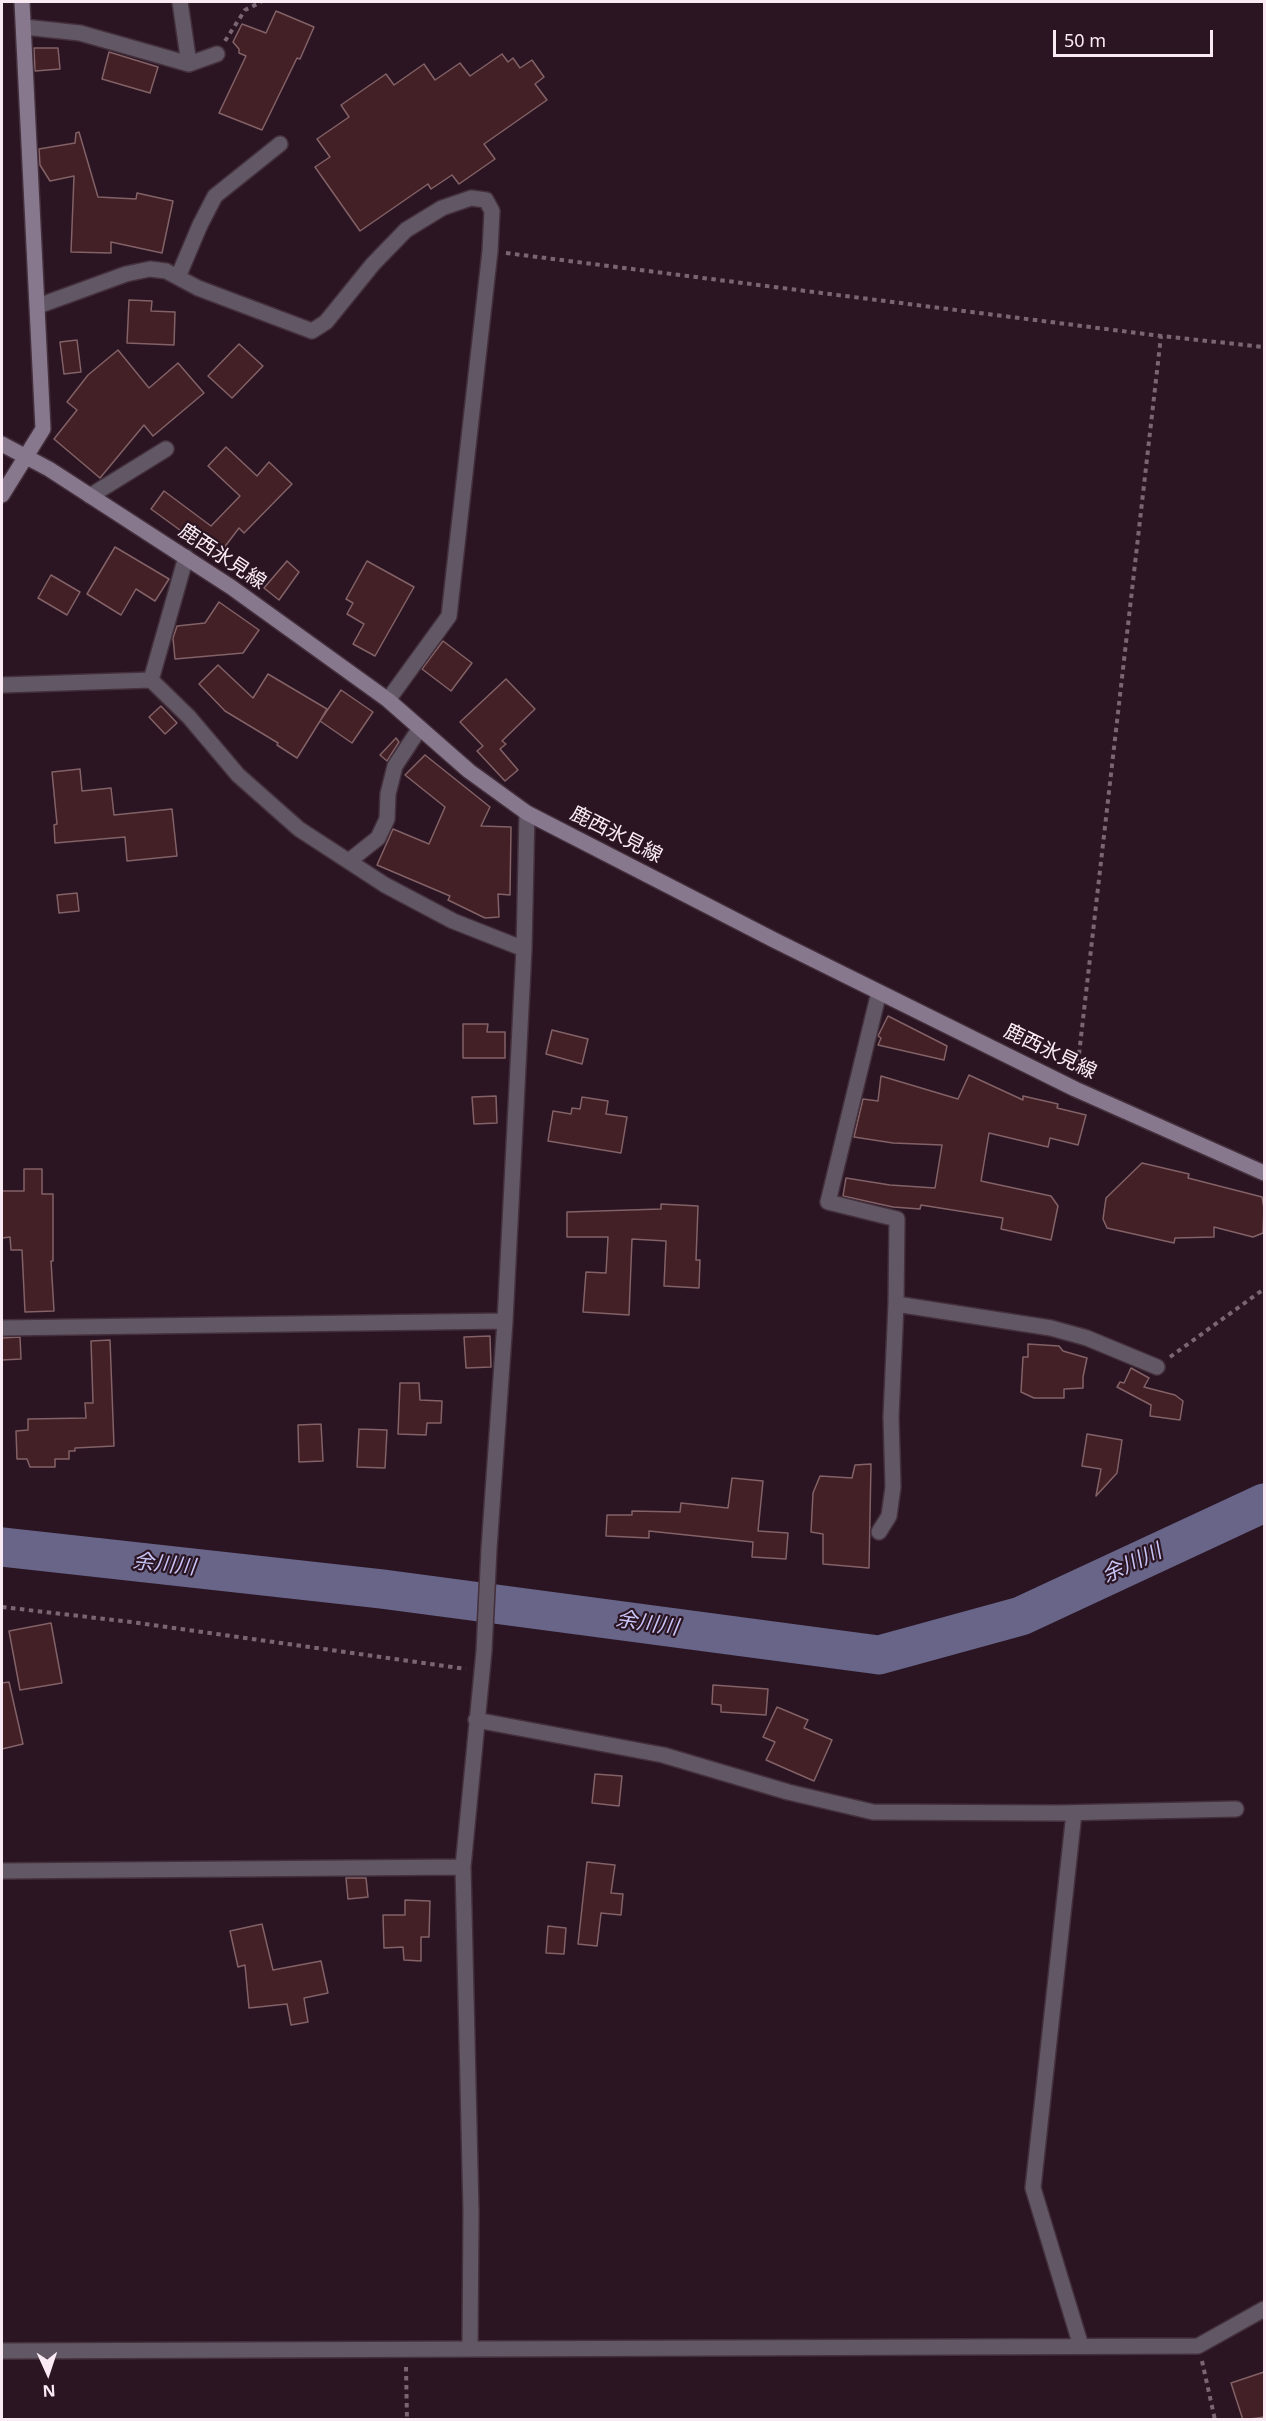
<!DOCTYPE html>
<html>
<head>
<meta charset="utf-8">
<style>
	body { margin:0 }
	#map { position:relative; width:1266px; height:2421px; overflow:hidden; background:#2b1523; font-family:"Noto Sans",sans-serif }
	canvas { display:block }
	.frame { position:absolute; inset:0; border:3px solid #faeaf3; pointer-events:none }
	.north { position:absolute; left:18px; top:2343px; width:60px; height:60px; -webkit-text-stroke:4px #2b1523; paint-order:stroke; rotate:177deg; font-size:16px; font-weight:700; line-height:24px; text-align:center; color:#faeaf3 }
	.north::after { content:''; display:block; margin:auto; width:21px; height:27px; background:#faeaf3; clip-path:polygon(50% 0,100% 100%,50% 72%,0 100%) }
	.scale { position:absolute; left:1053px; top:30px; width:160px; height:27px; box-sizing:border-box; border:3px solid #faeaf3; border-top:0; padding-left:8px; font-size:18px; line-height:21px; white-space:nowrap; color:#faeaf3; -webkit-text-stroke:4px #2b1523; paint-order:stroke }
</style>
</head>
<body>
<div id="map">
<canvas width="1266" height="2421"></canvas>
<div class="frame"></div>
<div class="north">N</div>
<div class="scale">50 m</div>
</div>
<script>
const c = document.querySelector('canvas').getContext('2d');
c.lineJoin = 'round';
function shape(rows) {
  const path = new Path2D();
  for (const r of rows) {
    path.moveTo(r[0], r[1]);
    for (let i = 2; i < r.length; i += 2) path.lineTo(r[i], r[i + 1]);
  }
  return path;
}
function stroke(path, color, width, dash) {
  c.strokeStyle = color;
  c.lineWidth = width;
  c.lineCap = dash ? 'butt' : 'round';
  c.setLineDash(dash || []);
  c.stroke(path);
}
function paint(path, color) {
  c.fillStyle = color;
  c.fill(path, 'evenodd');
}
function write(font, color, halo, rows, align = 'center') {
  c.font = font + ' "Noto Sans","Noto Sans JP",sans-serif';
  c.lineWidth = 4.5;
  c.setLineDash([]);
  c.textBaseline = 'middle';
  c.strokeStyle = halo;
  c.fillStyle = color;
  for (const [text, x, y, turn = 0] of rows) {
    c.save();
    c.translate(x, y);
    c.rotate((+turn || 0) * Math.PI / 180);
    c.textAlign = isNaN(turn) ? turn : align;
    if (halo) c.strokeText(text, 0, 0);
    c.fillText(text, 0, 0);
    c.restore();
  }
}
stroke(shape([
	[2,1547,382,1589,879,1655,1021,1616,1264,1503]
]), '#686589', 39);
const building = shape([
	[276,11,314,27,300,59,297,58,262,130,219,113,246,56,239,53,239,49,233,42,242,24,266,33,276,11],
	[34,48,58,48,60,69,35,71,34,48],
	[109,52,158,67,150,93,102,79,109,52],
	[502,54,508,62,513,58,520,68,532,60,544,77,535,84,547,100,484,144,495,159,459,184,452,175,431,189,428,184,360,231,315,167,330,157,317,139,349,117,341,105,386,74,394,85,424,64,435,80,460,63,470,76,502,54],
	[79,132,98,197,136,199,137,193,173,201,162,253,111,242,111,253,71,252,74,176,50,181,40,165,39,149,75,143,76,133,79,132],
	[129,300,152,301,151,311,175,312,174,345,127,343,129,300],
	[77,340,81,372,64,374,60,342,77,340],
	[239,344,263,366,232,398,208,376,239,344],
	[118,350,149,388,178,363,204,393,153,436,144,425,100,478,54,439,77,410,67,402,88,375,118,350],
	[226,447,257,476,269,462,292,484,244,533,239,528,217,557,151,509,164,491,211,526,240,496,208,466,226,447],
	[115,547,169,579,155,601,136,589,121,615,87,594,115,547],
	[287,561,299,572,279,600,264,588,287,561],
	[367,561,414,587,375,656,353,644,364,624,347,614,353,603,346,599,367,561],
	[51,575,80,592,67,615,38,598,51,575],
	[219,602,259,630,243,653,175,659,173,638,177,626,205,623,219,602],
	[443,641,472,663,451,691,422,669,443,641],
	[218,665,253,698,268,674,327,709,320,721,341,690,373,712,352,743,320,721,297,758,277,745,278,743,225,711,199,684,218,665],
	[506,679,535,709,502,741,506,744,500,749,518,770,505,781,477,751,483,746,460,722,506,679],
	[161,706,177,723,165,734,149,717,161,706],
	[396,738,399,742,387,761,380,755,396,738],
	[425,755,490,807,481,826,511,827,510,895,498,894,499,917,485,918,448,900,450,896,377,865,393,829,429,844,445,807,405,775,425,755],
	[80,769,82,791,111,788,114,815,172,809,177,856,127,861,125,837,55,843,54,825,57,824,52,772,80,769],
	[77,893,79,911,59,913,57,895,77,893],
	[888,1016,947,1046,944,1060,878,1045,881,1038,878,1036,888,1016],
	[463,1024,488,1024,487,1032,505,1032,505,1058,463,1058,463,1024],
	[552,1030,588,1039,582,1064,546,1054,552,1030],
	[969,1075,1023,1100,1023,1096,1058,1104,1057,1108,1086,1115,1078,1145,1050,1138,1048,1147,989,1133,981,1181,1051,1196,1058,1206,1051,1240,1001,1229,1003,1218,921,1205,920,1209,893,1207,843,1196,846,1178,890,1185,935,1188,942,1145,893,1143,854,1137,863,1099,878,1101,881,1076,958,1099,969,1075],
	[496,1096,497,1123,474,1124,472,1097,496,1096],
	[582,1097,608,1101,606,1114,627,1117,621,1153,548,1141,553,1111,571,1114,572,1108,580,1109,582,1097],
	[1142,1163,1189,1174,1188,1178,1262,1197,1264,1208,1263,1233,1253,1237,1214,1227,1214,1237,1175,1238,1174,1243,1107,1228,1103,1219,1106,1198,1142,1163],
	[24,1169,42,1169,42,1194,53,1194,53,1261,51,1261,54,1311,25,1312,22,1250,11,1250,10,1237,2,1238,2,1191,24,1191,24,1169],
	[661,1204,698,1206,696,1260,700,1260,699,1288,664,1286,666,1241,632,1239,629,1315,583,1312,586,1272,606,1273,608,1237,567,1237,567,1212,661,1209,661,1204],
	[490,1336,491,1367,466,1368,464,1337,490,1336],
	[20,1337,21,1359,2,1360,2,1338,20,1337],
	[110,1340,114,1446,75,1448,75,1451,69,1451,69,1459,55,1459,55,1467,30,1467,27,1459,17,1459,16,1431,28,1430,28,1419,86,1418,85,1403,93,1403,91,1341,110,1340],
	[1028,1344,1059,1346,1063,1351,1087,1358,1083,1377,1083,1388,1064,1389,1064,1398,1034,1398,1021,1392,1023,1357,1028,1357,1028,1344],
	[1131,1368,1149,1378,1144,1387,1175,1395,1183,1401,1180,1420,1150,1416,1151,1405,1117,1387,1120,1382,1124,1383,1131,1368],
	[400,1383,419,1383,420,1400,442,1401,441,1423,427,1423,426,1435,398,1434,400,1383],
	[321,1424,323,1461,299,1462,298,1425,321,1424],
	[359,1429,387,1430,385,1468,357,1467,359,1429],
	[1087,1434,1122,1440,1117,1473,1096,1496,1101,1469,1082,1466,1087,1434],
	[871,1464,869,1568,823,1564,823,1534,811,1532,813,1493,820,1476,852,1478,855,1465,871,1464],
	[732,1478,763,1481,758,1531,788,1533,786,1559,752,1557,753,1542,649,1531,649,1538,606,1536,607,1515,632,1515,632,1511,680,1512,681,1503,728,1508,732,1478],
	[51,1623,62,1683,20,1690,9,1631,51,1623],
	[9,1682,23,1744,2,1749,2,1683,9,1682],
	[713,1685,768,1689,766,1715,721,1712,721,1705,712,1704,713,1685],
	[777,1707,808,1720,804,1728,832,1740,814,1781,766,1760,775,1742,763,1737,777,1707],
	[595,1774,622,1776,619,1806,592,1803,595,1774],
	[587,1862,615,1865,611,1893,623,1894,621,1915,601,1913,597,1946,578,1944,587,1862],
	[346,1878,366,1878,368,1897,348,1899,346,1878],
	[405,1900,430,1901,429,1937,421,1937,421,1961,404,1960,403,1947,384,1948,383,1915,405,1915,405,1900],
	[262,1924,273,1970,321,1961,328,1993,304,1998,308,2022,291,2025,287,2004,249,2008,245,1965,238,1967,230,1931,262,1924],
	[548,1926,566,1928,564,1954,546,1953,548,1926],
	[1264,2372,1264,2417,1243,2420,1231,2383,1264,2372]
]);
paint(building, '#431f26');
stroke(building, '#826266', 1.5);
const street = shape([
	[180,2,189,64],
	[24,27,80,33,189,64,217,54],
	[178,277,200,225,215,196,280,144],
	[38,306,126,274,150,269,166,271,198,288,312,331,326,322,373,264,406,230,442,208,471,198,486,200,492,211,490,251,449,616,388,700],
	[90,496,166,449],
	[151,680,186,557],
	[2,685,151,680,189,717,238,775,299,829,385,885,453,921,524,949],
	[349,861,378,838,387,819,388,794,395,766,420,728],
	[879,992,828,1202,897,1219,896,1304,1051,1328,1087,1338,1157,1367],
	[2,1328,505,1321],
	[879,1532,889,1516,893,1487,891,1417,896,1304],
	[476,1720,663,1755,788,1792,873,1812,1058,1813,1236,1809],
	[1074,1813,1033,2188,1081,2346],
	[2,1871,463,1867],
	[470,2348,471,2212,463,1867,484,1651,489,1549,505,1321,524,949,527,813],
	[2,2351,1198,2346,1264,2309]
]);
const secondary = shape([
	[2,444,49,469,231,587,388,700,469,771,527,813,776,941,1075,1089,1264,1173],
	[2,495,43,429,22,2]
]);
stroke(street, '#442f3c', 18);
stroke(secondary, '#442f3c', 18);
stroke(shape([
	[225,41,245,10,261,2],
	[506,253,1161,336,1264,347],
	[1077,1072,1161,336],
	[1170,1357,1264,1289],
	[2,1607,131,1622,466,1669],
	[1202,2361,1215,2420],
	[406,2367,407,2420]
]), '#7a6672', 4, [4.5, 4.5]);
stroke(street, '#615765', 15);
stroke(secondary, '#87788e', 15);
write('20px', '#faeaf3', '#2b1523', [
	["鹿西氷見線",222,557,34],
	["鹿西氷見線",616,835,27],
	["鹿西氷見線",1050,1052,26]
]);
write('italic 21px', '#c8c5f6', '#2b1523', [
	["余川川",1132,1564,-25],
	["余川川",164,1565,6],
	["余川川",647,1624,8]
]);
</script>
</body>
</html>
